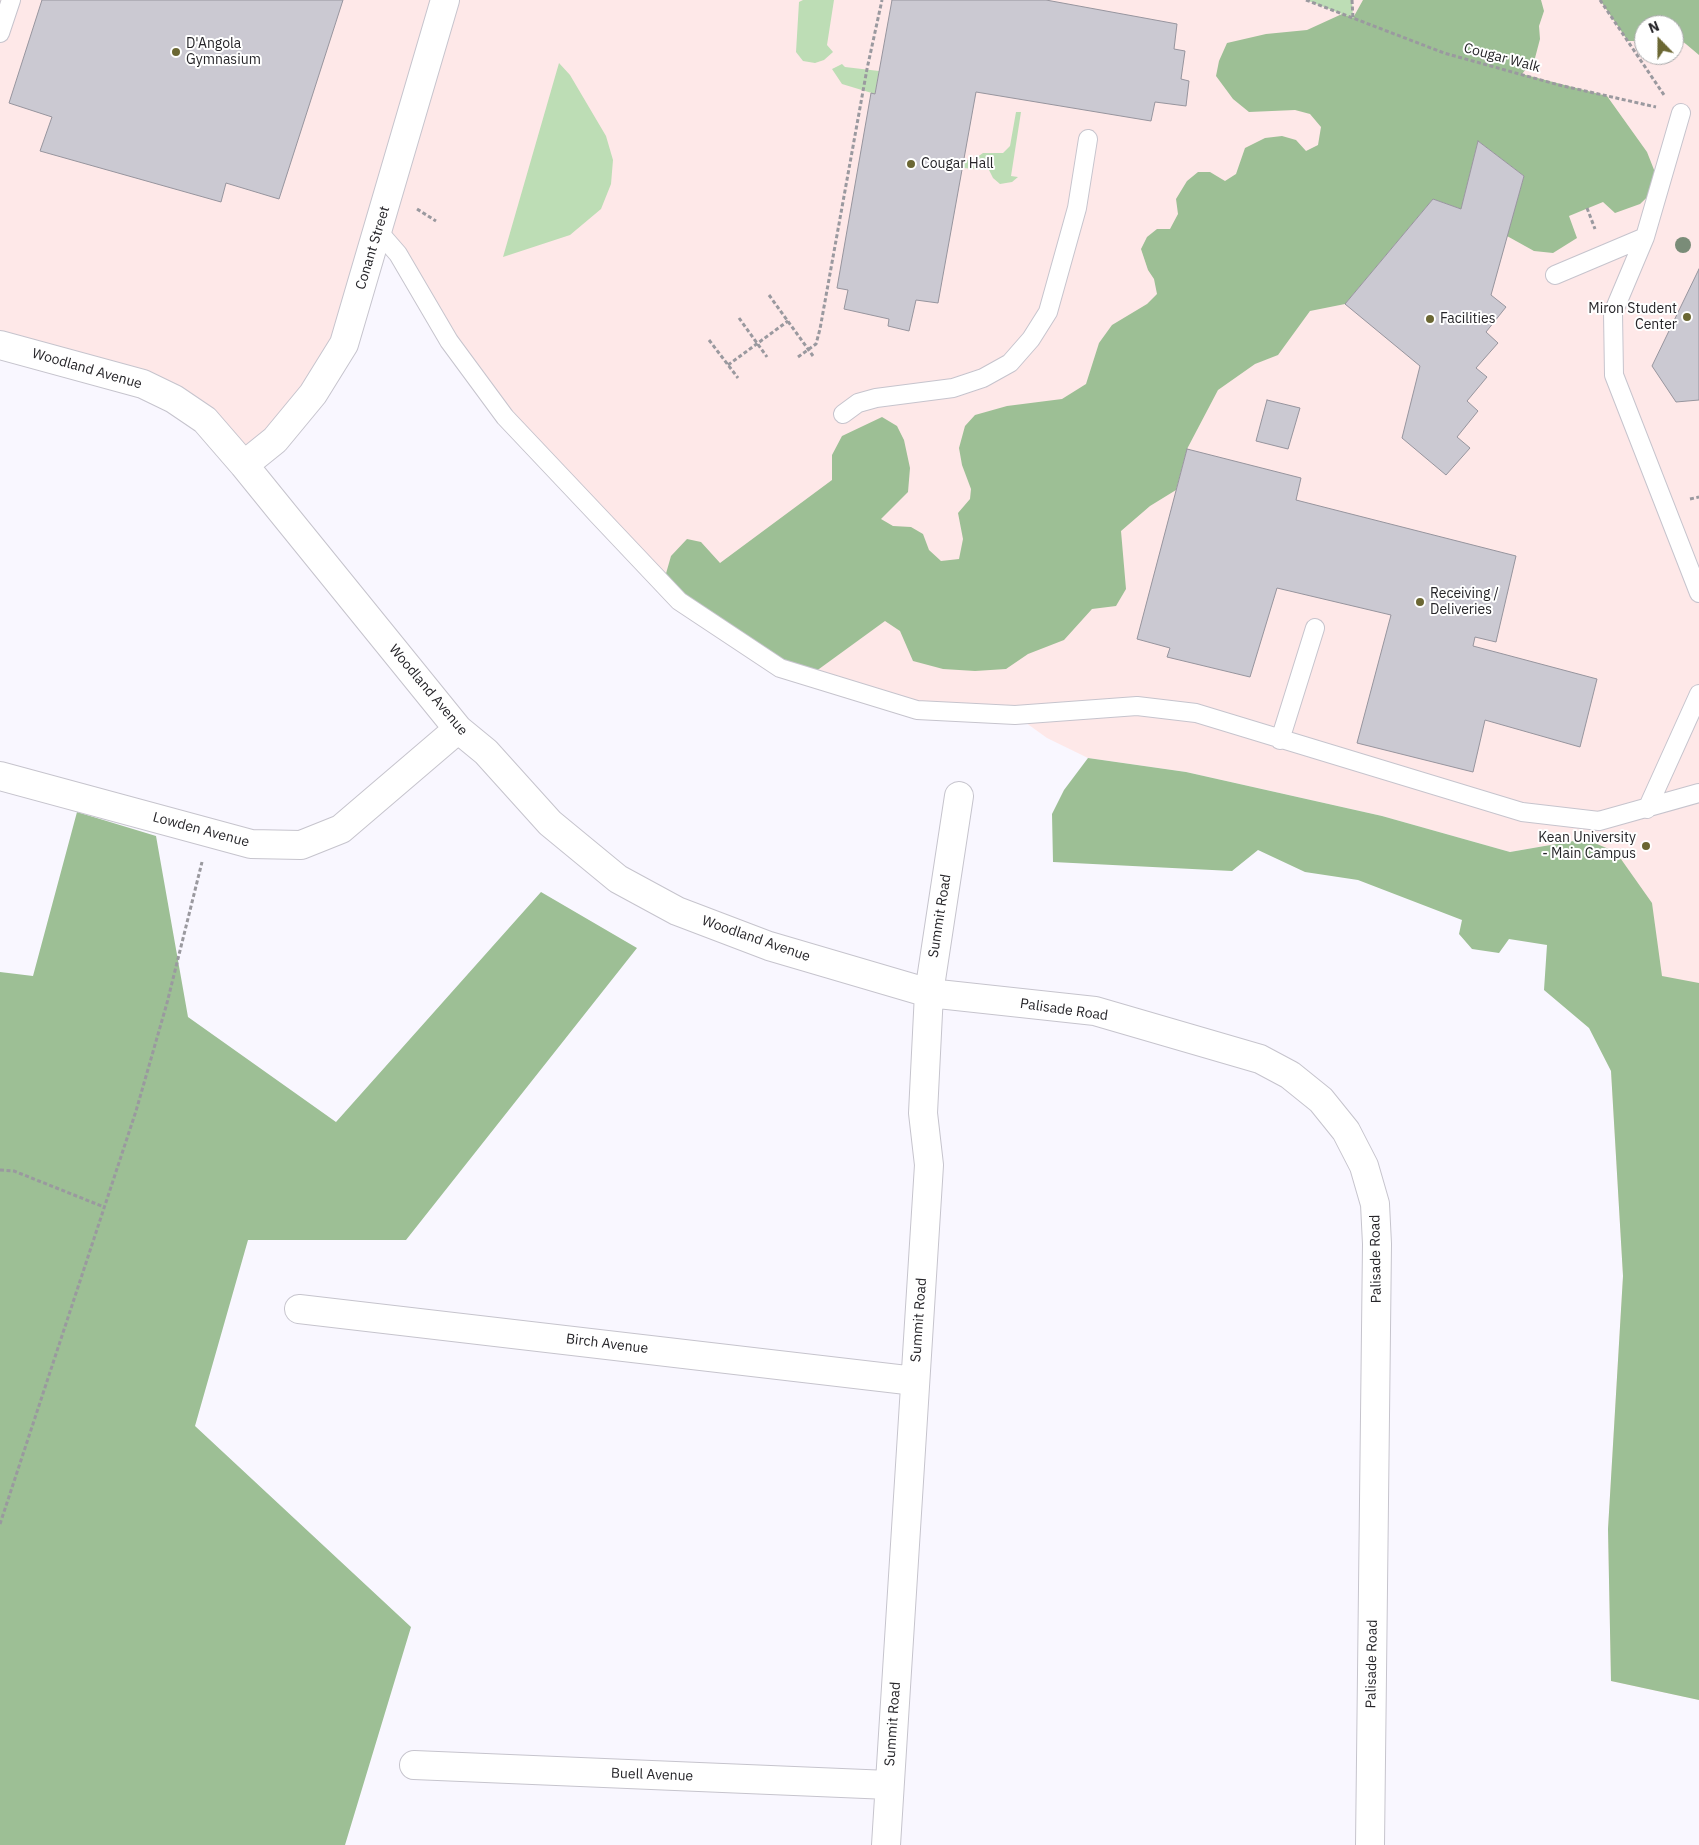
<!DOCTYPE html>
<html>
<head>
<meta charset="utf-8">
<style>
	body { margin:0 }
	#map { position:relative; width:1699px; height:1845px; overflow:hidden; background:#f9f7ff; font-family:"IBM Plex Sans",sans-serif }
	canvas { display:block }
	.north { position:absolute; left:1634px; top:15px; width:50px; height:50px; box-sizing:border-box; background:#fff; border:1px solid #a8a8a9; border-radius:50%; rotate:338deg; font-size:14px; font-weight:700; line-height:20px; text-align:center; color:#262529 }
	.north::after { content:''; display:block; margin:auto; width:18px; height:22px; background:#6b6733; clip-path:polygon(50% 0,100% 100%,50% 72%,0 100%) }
</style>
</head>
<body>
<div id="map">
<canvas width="1699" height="1845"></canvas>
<div class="north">N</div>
</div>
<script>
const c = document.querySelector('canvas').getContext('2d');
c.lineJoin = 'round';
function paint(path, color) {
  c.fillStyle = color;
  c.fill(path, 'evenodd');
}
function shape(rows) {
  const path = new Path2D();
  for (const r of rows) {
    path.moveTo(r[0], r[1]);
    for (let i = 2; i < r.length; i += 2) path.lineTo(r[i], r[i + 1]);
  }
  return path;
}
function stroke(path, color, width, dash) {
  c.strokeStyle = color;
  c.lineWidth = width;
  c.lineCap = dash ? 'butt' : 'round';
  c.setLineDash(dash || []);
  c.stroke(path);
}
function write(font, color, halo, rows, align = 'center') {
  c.font = font + ' "IBM Plex Sans",sans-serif';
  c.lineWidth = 4;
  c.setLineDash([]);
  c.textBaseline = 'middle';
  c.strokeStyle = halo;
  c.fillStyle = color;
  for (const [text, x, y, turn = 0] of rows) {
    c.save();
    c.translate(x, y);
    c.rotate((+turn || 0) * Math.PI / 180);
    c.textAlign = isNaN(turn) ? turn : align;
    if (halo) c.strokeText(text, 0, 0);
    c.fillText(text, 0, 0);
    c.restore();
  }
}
paint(shape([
	[0,0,1699,0,1699,1700,1611,1681,1608,1529,1623,1276,1611,1071,1585,839,1510,852,1382,816,1186,772,1088,758,1047,738,1015,715,917,710,780,668,679,601,505,417,378,232,344,344,244,465,205,420,0,345],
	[1644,25,1674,25,1674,55,1644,55]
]), '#fee8e8');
paint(shape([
	[803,0,834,0,827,45,833,52,824,60,815,63,803,61,796,52,799,2],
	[1306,0,1352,0,1353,18,1342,14],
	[559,63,570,75,606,136,613,160,611,184,601,209,570,235,503,257],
	[842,64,845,67,879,71,875,94,842,84,832,69],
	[1016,112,1021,112,1011,176,1018,177,1012,182,1000,184,993,178,989,170,963,168,964,160,973,160,983,153,1003,153,1010,146]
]), '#bdddb5');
paint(shape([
	[1363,0,1541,0,1544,11,1539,26,1540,39,1535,58,1522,74,1607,96,1647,152,1660,185,1640,204,1615,213,1603,202,1569,216,1577,238,1553,253,1534,251,1507,236,1524,176,1478,141,1461,209,1433,199,1345,304,1310,311,1278,355,1255,364,1218,390,1187,449,1176,490,1150,506,1121,531,1126,589,1116,606,1092,609,1064,640,1028,654,1006,669,975,671,943,669,913,661,900,631,885,621,808,677,663,584,671,556,687,539,701,542,720,563,832,480,832,455,842,436,882,417,897,426,904,440,910,468,908,492,881,519,893,526,911,527,923,534,929,550,941,561,959,559,963,539,958,513,970,499,971,489,962,465,959,448,965,426,975,415,1007,406,1062,399,1086,384,1099,343,1112,325,1147,304,1157,294,1154,279,1148,270,1141,249,1147,237,1157,229,1170,229,1178,214,1176,199,1187,181,1198,172,1210,172,1225,181,1236,174,1245,148,1265,138,1282,136,1296,140,1306,151,1318,145,1321,127,1310,114,1295,110,1249,112,1233,99,1216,76,1219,61,1227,43,1266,34,1307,30,1342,14,1353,18],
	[1600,0,1699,0,1699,55,1674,34,1674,25,1644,25,1644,41,1628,41],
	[1088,758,1186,772,1382,816,1510,852,1585,839,1616,852,1652,903,1662,976,1699,983,1699,1700,1611,1681,1608,1529,1623,1276,1611,1071,1589,1028,1544,990,1547,945,1509,939,1499,953,1472,949,1459,934,1462,920,1358,880,1305,872,1258,850,1232,871,1053,862,1052,814,1064,790],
	[77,812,156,836,188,1017,336,1122,541,892,637,948,406,1240,248,1240,195,1426,411,1627,345,1845,0,1845,0,972,33,976]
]), '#9dbf95');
const building = shape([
	[42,0,343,0,279,199,226,183,221,202,40,151,52,117,9,103,42,0],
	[892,0,1046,0,1177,24,1174,49,1185,51,1181,79,1189,81,1186,106,1155,102,1151,121,976,92,938,303,916,300,909,331,888,326,889,319,844,309,848,290,837,288,871,93,875,94,892,0],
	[1478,141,1524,176,1491,295,1506,307,1486,332,1498,343,1476,368,1487,377,1467,401,1478,411,1457,437,1470,448,1446,475,1402,438,1420,366,1345,304,1433,199,1461,209,1478,141],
	[1699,269,1699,400,1676,402,1652,366,1699,269],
	[1267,400,1300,408,1288,449,1256,441,1267,400],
	[1187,449,1301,478,1296,500,1516,556,1496,642,1475,637,1473,646,1597,679,1580,747,1485,720,1473,772,1357,743,1391,615,1277,588,1250,677,1167,657,1170,648,1137,639,1187,449]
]);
paint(building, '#cbc9d2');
stroke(building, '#97959e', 1);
const service = shape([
	[0,33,11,0],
	[1681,113,1645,237,1613,313,1614,375,1699,593],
	[378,231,398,254,449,341,505,417,679,601,780,668,917,710,1015,715,1137,706,1196,713,1522,812,1599,821,1699,793],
	[1555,275,1645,237],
	[843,414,858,403,876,398,953,388,983,378,1010,363,1031,339,1048,312,1077,208,1088,139],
	[1280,740,1315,628],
	[1647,809,1699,694]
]);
const minor = shape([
	[0,345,143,384,174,399,205,420,244,465,458,729,486,752,550,823,618,879,677,911,769,946,929,993,1095,1011,1260,1059,1290,1075,1321,1100,1346,1131,1364,1166,1375,1204,1377,1244,1370,1845],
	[244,465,275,440,313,394,344,344,445,0],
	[0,776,251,844,301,845,341,829,458,729],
	[299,1309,915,1381],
	[414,1765,889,1785],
	[886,1845,929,1165,923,1113,929,993,959,796]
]);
stroke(service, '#c6c4cd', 20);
stroke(minor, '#c6c4cd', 30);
stroke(shape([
	[1306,0,1444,53,1559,85,1656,107],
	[1352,0,1353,18],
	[1600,0,1664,95],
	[1587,208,1595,229],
	[417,209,436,221],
	[769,295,813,356],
	[739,318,767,357],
	[709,340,738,378],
	[798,357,816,344,820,329,867,69,882,0],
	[728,365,788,321],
	[1690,499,1699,497],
	[0,1170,14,1171,104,1207],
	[0,1524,136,1111,167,1003,202,862]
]), '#9a999f', 3, [4, 2.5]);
stroke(service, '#fff', 18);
stroke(minor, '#fff', 28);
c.fillStyle = '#7a8c78';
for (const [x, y] of [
	[1683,245]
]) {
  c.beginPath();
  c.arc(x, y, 8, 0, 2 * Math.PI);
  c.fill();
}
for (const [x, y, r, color] of [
	[176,52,5,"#6b6733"],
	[911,164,5,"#6b6733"],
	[1687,317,5,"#6b6733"],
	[1430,319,5,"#6b6733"],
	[1420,602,5,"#6b6733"],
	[1646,846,5,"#6b6733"]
]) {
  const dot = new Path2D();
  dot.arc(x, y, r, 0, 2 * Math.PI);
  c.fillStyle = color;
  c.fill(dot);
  stroke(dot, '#fff', 2);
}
write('14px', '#262529', '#fff', [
	["D'Angola",186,44],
	["Gymnasium",186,60],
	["Cougar Hall",921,164],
	["Miron Student",1677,309,"right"],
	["Center",1677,325,"right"],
	["Facilities",1440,319],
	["Receiving /",1430,594],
	["Deliveries",1430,610],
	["Kean University",1636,838,"right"],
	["- Main Campus",1636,854,"right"]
], 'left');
write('14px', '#262529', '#fff', [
	["Cougar Walk",1502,58,15],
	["Conant Street",373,248,-73],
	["Woodland Avenue",87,369,16],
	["Woodland Avenue",428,690,50],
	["Lowden Avenue",201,830,15],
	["Summit Road",940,916,-81],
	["Woodland Avenue",756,939,19],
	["Palisade Road",1064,1010,8],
	["Palisade Road",1376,1259,-91],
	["Summit Road",919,1320,-86],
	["Birch Avenue",607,1344,7],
	["Palisade Road",1372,1664,-89],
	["Summit Road",893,1724,-86],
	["Buell Avenue",652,1775,2]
]);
</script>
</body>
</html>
